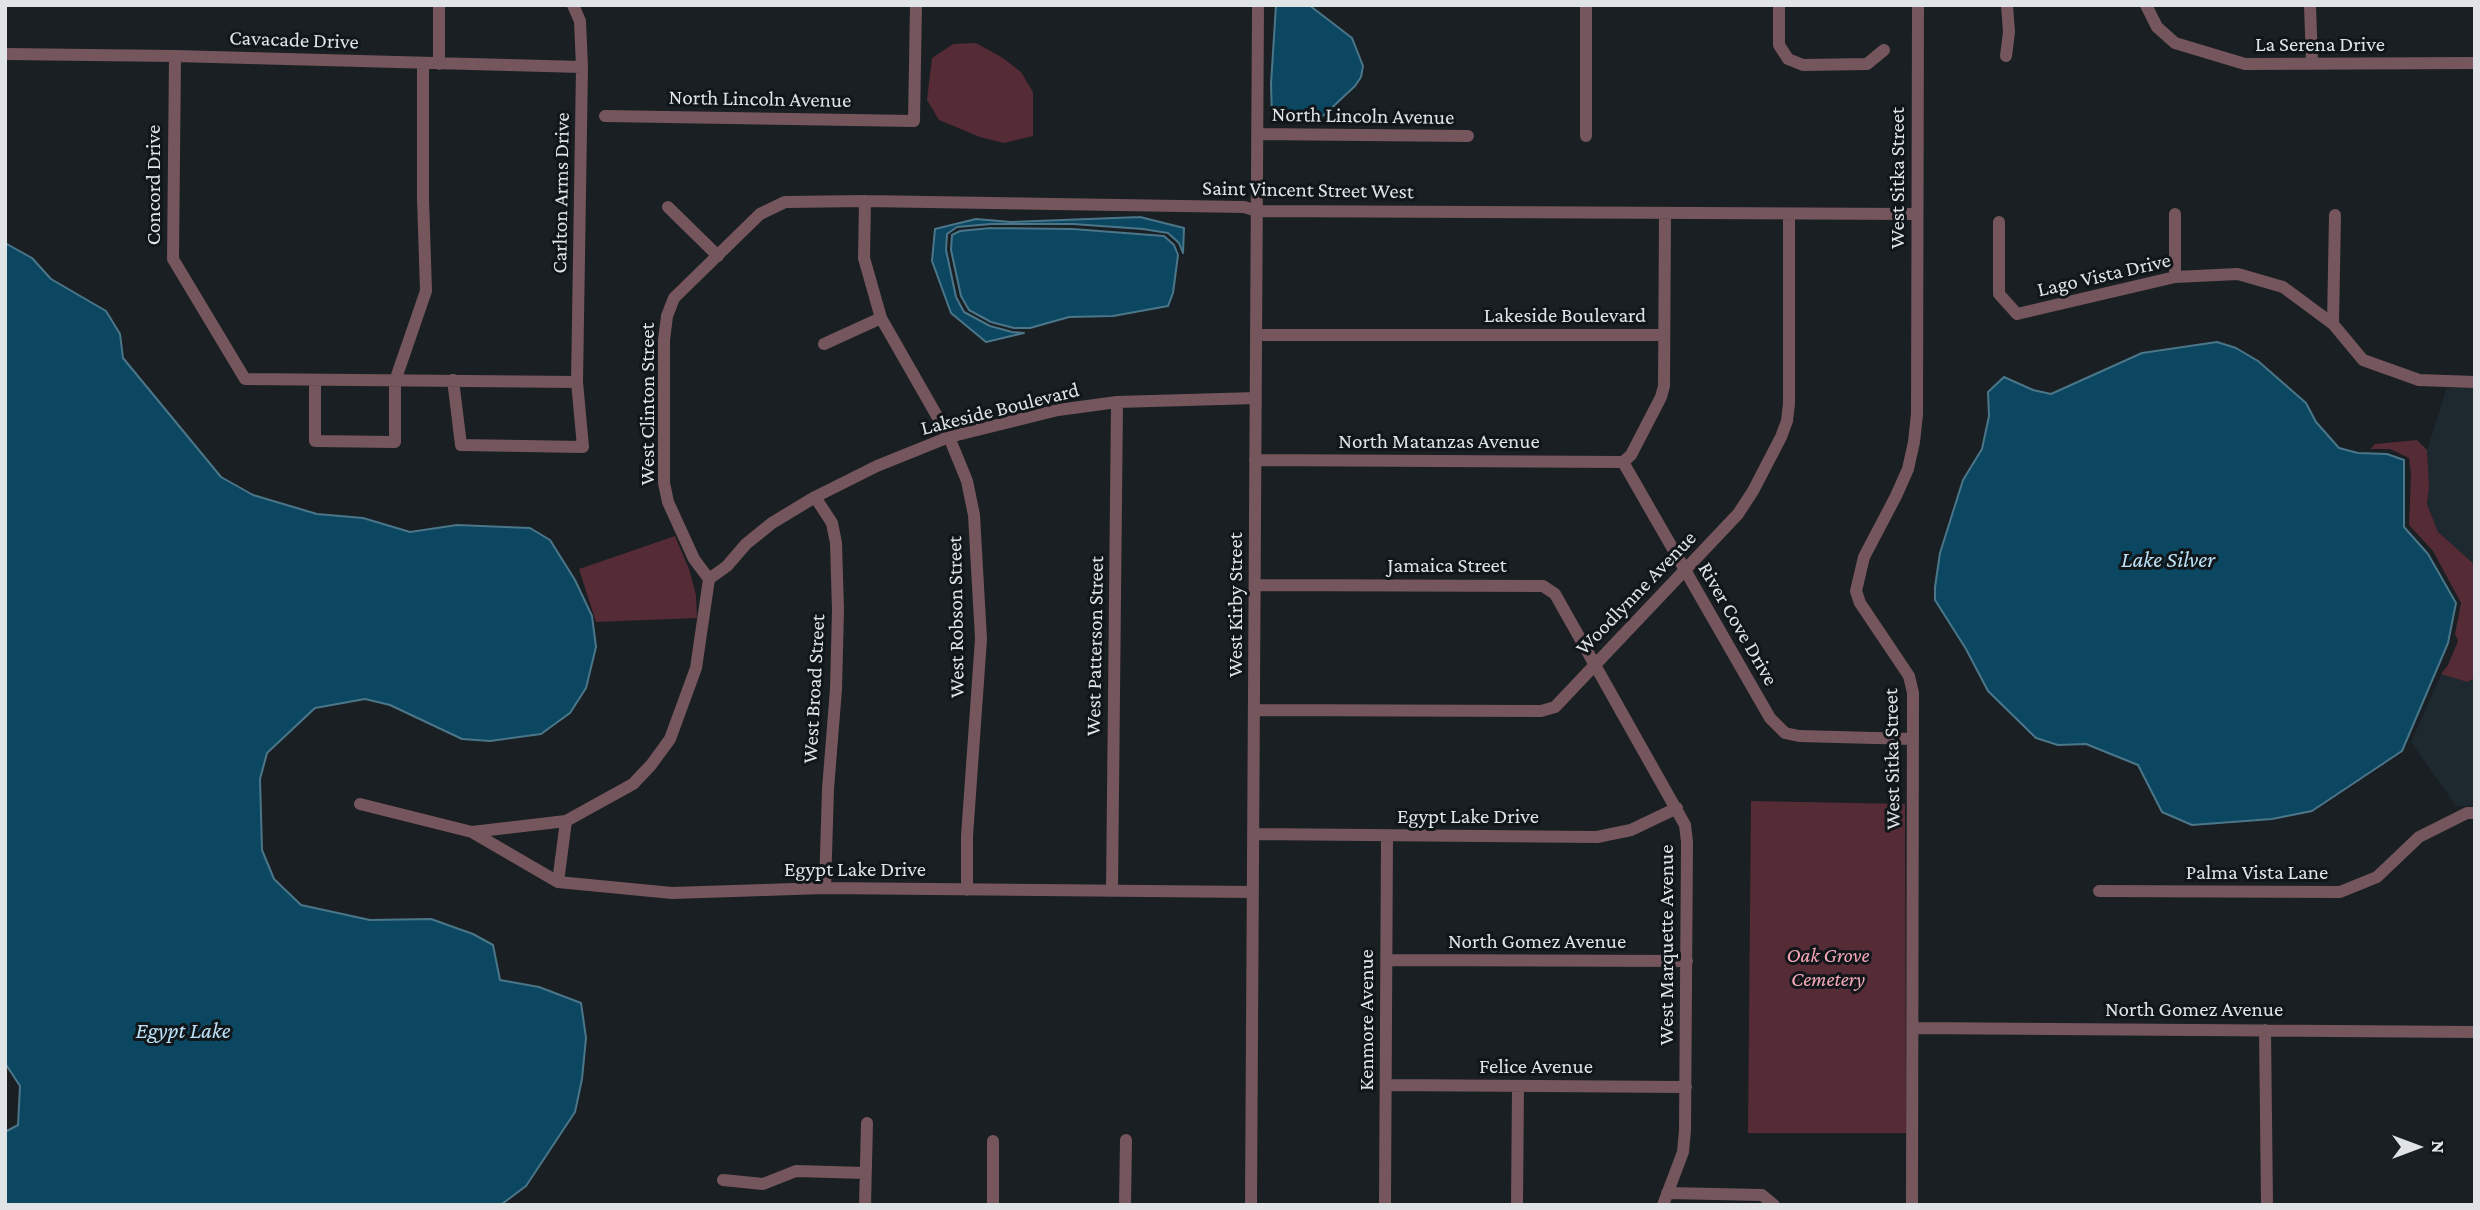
<!DOCTYPE html>
<html>
<head>
<meta charset="utf-8">
<style>
	body { margin:0 }
	#map { position:relative; width:2480px; height:1210px; overflow:hidden; background:#191f22; font-family:"Crimson Pro",serif }
	canvas { display:block }
	.frame { position:absolute; inset:0; border:7px solid #e0e4e6; pointer-events:none }
	.north { position:absolute; left:2382px; top:1112px; width:70px; height:70px; -webkit-text-stroke:5px #101619; paint-order:stroke; rotate:90deg; font-size:19px; font-weight:700; line-height:28px; text-align:center; color:#e0e4e6 }
	.north::after { content:''; display:block; margin:auto; width:24px; height:32px; background:#e0e4e6; clip-path:polygon(50% 0,100% 100%,50% 72%,0 100%) }
</style>
</head>
<body>
<div id="map">
<canvas width="2480" height="1210"></canvas>
<div class="frame"></div>
<div class="north">N</div>
</div>
<script>
const c = document.querySelector('canvas').getContext('2d');
c.lineJoin = 'round';
function paint(path, color) {
  c.fillStyle = color;
  c.fill(path, 'evenodd');
}
function shape(rows) {
  const path = new Path2D();
  for (const r of rows) {
    path.moveTo(r[0], r[1]);
    for (let i = 2; i < r.length; i += 2) path.lineTo(r[i], r[i + 1]);
  }
  return path;
}
function stroke(path, color, width, dash) {
  c.strokeStyle = color;
  c.lineWidth = width;
  c.lineCap = dash ? 'butt' : 'round';
  c.setLineDash(dash || []);
  c.stroke(path);
}
function write(font, color, halo, rows, align = 'center') {
  c.font = font + ' "Crimson Pro",serif';
  c.lineWidth = 6;
  c.setLineDash([]);
  c.textBaseline = 'middle';
  c.strokeStyle = halo;
  c.fillStyle = color;
  for (const [text, x, y, turn = 0] of rows) {
    c.save();
    c.translate(x, y);
    c.rotate((+turn || 0) * Math.PI / 180);
    c.textAlign = isNaN(turn) ? turn : align;
    if (halo) c.strokeText(text, 0, 0);
    c.fillText(text, 0, 0);
    c.restore();
  }
}
paint(shape([
	[2447,387,2475,388,2475,565,2438,532,2427,504,2429,487,2427,450],
	[2441,674,2467,682,2475,678,2475,806,2456,806,2411,742]
]), '#1d292f');
paint(shape([
	[976,43,1003,58,1021,72,1033,92,1033,136,1004,143,980,137,939,120,927,100,932,58,953,44],
	[2417,440,2427,450,2429,487,2427,504,2438,532,2475,565,2475,678,2467,682,2441,674,2448,665,2458,641,2455,634,2461,603,2433,551,2409,525,2411,474,2409,458,2390,449,2370,449,2375,444],
	[675,536,689,569,696,595,697,618,596,622,579,569],
	[1751,801,1905,804,1906,1133,1748,1133]
]), '#552b35');
const water = shape([
	[1276,5,1309,5,1352,38,1363,66,1361,77,1355,86,1324,115,1312,120,1281,120,1272,117,1271,84,1276,5],
	[1140,217,1184,228,1183,253,1179,243,1168,233,1143,229,1073,224,991,224,957,227,947,234,946,250,956,297,964,312,990,326,1012,332,1024,333,986,342,951,313,932,261,935,229,976,219,1011,222,1140,217],
	[991,228,1073,229,1164,236,1174,245,1178,255,1173,293,1168,306,1113,316,1069,317,1030,328,1014,328,991,322,969,310,961,296,951,250,952,235,960,231,991,228],
	[5,243,32,258,51,279,106,311,120,334,123,358,221,477,253,495,317,514,363,518,410,532,457,525,530,528,550,540,575,580,592,616,596,647,586,688,570,713,541,734,490,741,462,739,390,705,365,699,315,708,267,753,260,779,262,850,274,879,301,905,370,920,431,919,473,934,493,945,500,980,539,987,581,1003,586,1038,582,1079,575,1112,526,1186,502,1204,5,1205,5,1132,18,1125,20,1086,5,1063,5,243],
	[2217,342,2236,348,2258,361,2306,403,2316,422,2339,448,2358,453,2387,454,2404,460,2404,527,2428,554,2456,603,2448,643,2402,751,2312,811,2272,819,2192,825,2162,812,2138,765,2086,744,2058,745,2036,738,1988,691,1966,649,1935,600,1935,587,1940,553,1963,480,1982,449,1989,416,1988,392,2004,377,2033,390,2051,394,2142,353,2217,342]
]);
paint(water, '#0b4761');
stroke(water, '#4b7689', 2);
stroke(shape([
	[1779,5,1779,45,1788,59,1803,65,1867,64,1884,50],
	[2146,5,2157,27,2175,43,2245,64,2475,63],
	[2310,5,2312,64],
	[5,54,175,56,582,67],
	[175,56,173,259,245,379,577,382],
	[2006,56,2009,32,2007,5],
	[439,64,439,5],
	[605,116,914,121,916,5],
	[1257,134,1468,136],
	[1586,136,1586,5],
	[865,201,864,258,881,318,949,437,967,481,974,515,981,639,967,836,967,890],
	[668,207,718,256],
	[1665,213,1664,386,1661,397,1631,455,1623,462,1770,718,1785,733,1799,736,1913,739],
	[2175,214,2175,277],
	[1999,222,1999,294,2017,314,2175,277,2238,274,2283,287,2333,324,2363,360,2419,380,2475,382],
	[2333,324,2335,215],
	[1256,335,1664,335],
	[824,344,881,318],
	[315,380,315,441,395,442,395,381,426,291,423,199,423,63],
	[453,380,461,445,583,447,577,382,582,67,580,21,573,5],
	[1255,460,1623,462],
	[815,497,832,523,836,543,838,610,836,689,828,789,825,888],
	[709,579,727,566,746,544,772,523,815,497,877,466,949,437,1058,410,1117,402,1256,398],
	[1256,585,1543,586,1555,594,1685,825,1687,842,1685,1130,1683,1152,1663,1205],
	[1254,710,1541,711,1555,707,1738,514,1753,491,1781,437,1787,421,1789,404,1789,214],
	[360,804,472,832,566,821],
	[472,832,558,882,672,893,825,888,1253,892],
	[1253,834,1597,837,1631,830,1677,808],
	[558,882,566,821,633,784,651,765,670,739,696,668,709,579,694,559,668,502,664,483,664,340,667,316,674,298,760,214,785,202,865,201,1244,207,1257,211,1916,214],
	[1112,891,1117,402],
	[2099,891,2340,892,2377,877,2419,837,2467,813,2475,813],
	[1387,960,1687,961],
	[1913,1028,2475,1032],
	[2265,1030,2267,1205],
	[1386,1085,1686,1087],
	[723,1180,763,1184,796,1171,865,1173],
	[1667,1193,1762,1195,1774,1205],
	[865,1205,867,1123],
	[993,1205,993,1141],
	[1125,1205,1126,1140],
	[1251,1205,1258,5],
	[1385,1205,1387,836],
	[1517,1205,1518,1086],
	[1912,1205,1913,693,1909,676,1860,603,1856,591,1864,557,1896,496,1908,469,1914,442,1917,414,1918,5]
]), '#75565c', 12);
write('21px', '#e0e4e6', '#101619', [
	["Cavacade Drive",294,40,2],
	["La Serena Drive",2320,45],
	["North Lincoln Avenue",760,99,1],
	["North Lincoln Avenue",1363,116,1],
	["West Sitka Street",1898,178,-90],
	["Concord Drive",154,185,-90],
	["Saint Vincent Street West",1308,190,1],
	["Carlton Arms Drive",561,193,-89],
	["Lago Vista Drive",2104,275,-13],
	["Lakeside Boulevard",1565,316],
	["West Clinton Street",648,404,-90],
	["Lakeside Boulevard",1000,409,-14],
	["North Matanzas Avenue",1439,442],
	["Jamaica Street",1447,566],
	["Woodlynne Avenue",1636,593,-46],
	["West Kirby Street",1236,605,-90],
	["West Robson Street",956,617,-91],
	["River Cove Drive",1738,624,60],
	["West Patterson Street",1095,646,-89],
	["West Broad Street",814,689,-87],
	["West Sitka Street",1892,759,-91],
	["Egypt Lake Drive",1468,817],
	["Egypt Lake Drive",855,870],
	["Palma Vista Lane",2257,873],
	["North Gomez Avenue",1537,942],
	["West Marquette Avenue",1667,945,-90],
	["North Gomez Avenue",2194,1010],
	["Kenmore Avenue",1367,1020,-90],
	["Felice Avenue",1536,1067]
]);
write('italic 21px', '#f7a8b8', '#101619', [
	["Oak Grove",1828,956],
	["Cemetery",1828,980]
]);
write('italic 23px', '#bce1f6', '#101619', [
	["Lake Silver",2168,560],
	["Egypt Lake",183,1031]
]);
</script>
</body>
</html>
